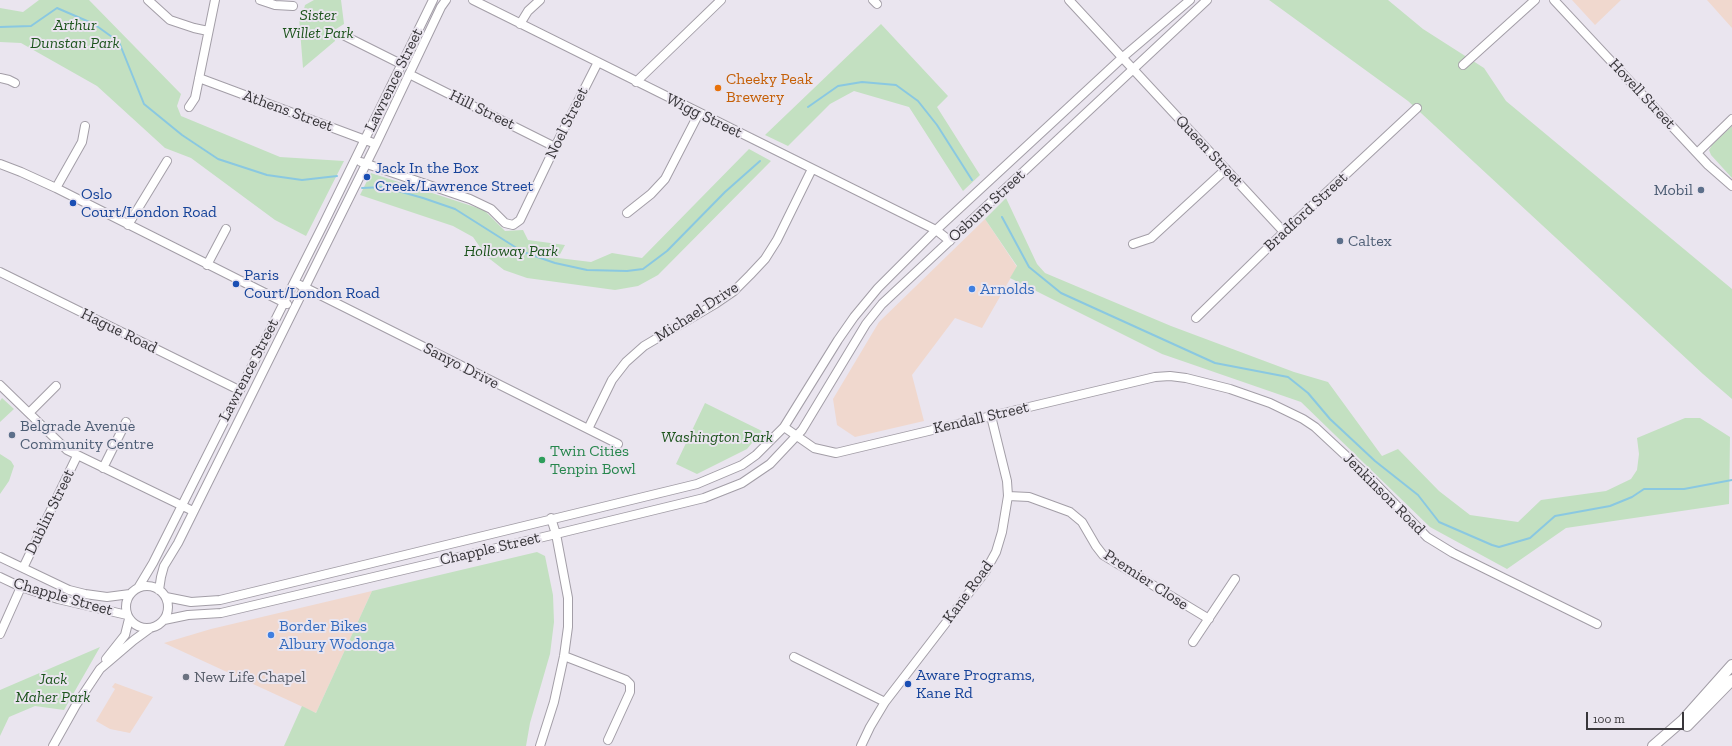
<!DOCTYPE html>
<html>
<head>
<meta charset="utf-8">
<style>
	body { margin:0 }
	#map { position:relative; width:1732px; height:746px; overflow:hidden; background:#eae5ef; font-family:"Zilla Slab",serif }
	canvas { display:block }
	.scale { position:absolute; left:1586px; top:712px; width:98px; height:18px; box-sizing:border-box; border:2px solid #38363a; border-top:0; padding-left:5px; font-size:12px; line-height:14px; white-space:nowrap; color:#38363a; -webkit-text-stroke:3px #eae5ef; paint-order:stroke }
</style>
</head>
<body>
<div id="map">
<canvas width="1732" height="746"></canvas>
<div class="scale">100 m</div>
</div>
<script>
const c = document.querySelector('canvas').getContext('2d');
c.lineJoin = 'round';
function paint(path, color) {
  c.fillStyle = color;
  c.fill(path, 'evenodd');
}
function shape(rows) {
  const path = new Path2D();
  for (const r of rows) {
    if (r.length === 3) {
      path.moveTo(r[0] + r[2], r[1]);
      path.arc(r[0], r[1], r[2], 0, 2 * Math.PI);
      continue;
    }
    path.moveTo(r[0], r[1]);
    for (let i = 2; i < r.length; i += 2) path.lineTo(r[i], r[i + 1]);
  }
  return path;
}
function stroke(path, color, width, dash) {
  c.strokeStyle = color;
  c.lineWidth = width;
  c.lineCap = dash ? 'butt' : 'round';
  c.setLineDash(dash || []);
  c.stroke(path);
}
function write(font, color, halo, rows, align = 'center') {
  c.font = font + ' "Zilla Slab",serif';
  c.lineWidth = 4;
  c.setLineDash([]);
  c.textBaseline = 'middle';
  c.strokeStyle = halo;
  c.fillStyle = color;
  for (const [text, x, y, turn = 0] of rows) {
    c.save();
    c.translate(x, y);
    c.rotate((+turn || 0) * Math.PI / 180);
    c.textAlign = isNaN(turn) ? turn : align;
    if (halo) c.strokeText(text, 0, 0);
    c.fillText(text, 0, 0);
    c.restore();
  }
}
paint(shape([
	[1572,0,1621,0,1595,25],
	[1707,0,1732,0,1732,28],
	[985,219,1017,267,982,328,955,318,912,375,924,421,855,437,837,425,833,399,879,322],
	[372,591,316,713,164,643,211,629],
	[115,683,153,697,130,733,110,729,96,721,115,689,112,687]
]), '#f0d8ce');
paint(shape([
	[39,0,89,0,181,94,177,106,181,116,280,157,344,161,306,236,275,220,191,158,165,148,97,86,21,43,0,42,0,8,23,12],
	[314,0,341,0,344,24,336,29,334,36,335,41,303,68,299,17,303,13,305,5],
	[1269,0,1388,0,1423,29,1484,68,1506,101,1732,289,1732,399,1703,374,1408,101],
	[881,24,948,96,937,107,980,175,963,191,909,107,854,91,830,104,788,146,765,135],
	[1732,126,1732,178,1711,155,1709,150,1712,145],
	[749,149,771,161,658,275,638,286,615,290,527,278,504,270,486,256,473,237,453,226,360,195,371,173,484,210,505,231,523,230,528,240,565,245,558,258,591,262,612,253,642,258],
	[1006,198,1037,264,1045,273,1171,326,1294,372,1328,382,1382,456,1398,449,1439,491,1470,515,1518,522,1541,500,1606,491,1631,479,1637,470,1639,454,1637,438,1685,418,1700,418,1730,437,1729,504,1566,528,1507,569,1430,527,1301,402,1162,354,1010,278,1017,266,985,219],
	[2,398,14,409,0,422,0,401],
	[705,403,762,431,747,449,697,474,676,464],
	[0,454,11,461,14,466,9,481,0,494],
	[537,552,545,556,553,595,554,622,550,654,530,723,526,746,284,746,302,706,316,713,372,591],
	[100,647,64,710,35,706,9,717,0,736,0,690]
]), '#c3e0c1');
stroke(shape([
	[0,27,31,26,57,8,94,24,119,42,144,104,182,135,218,159,267,175,302,180,337,176],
	[808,107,838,86,862,82,896,85,918,101,937,125,972,180],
	[362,188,384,187,423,198,455,209,523,252,555,263,587,270,627,271,643,269,667,251,725,192,760,161],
	[1002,217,1029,267,1061,293,1215,363,1288,377,1308,393,1330,419,1375,461,1418,495,1439,522,1492,545,1499,547,1530,538,1555,516,1610,506,1632,497,1644,489,1684,489,1732,480]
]), '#8ac8e1', 2);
const minor = shape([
	[148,0,170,20,194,28,208,31],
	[260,0,275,5,293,6],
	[473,0,936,230,950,241],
	[873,0,877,4],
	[1069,0,1284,232],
	[1554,0,1708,165,1732,186],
	[520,24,528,11,540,0],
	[345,36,401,64],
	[1463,65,1535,0],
	[409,74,555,147],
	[0,78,9,80,15,83],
	[199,78,376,144],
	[636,82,721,0],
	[189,107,195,98,215,0],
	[1697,153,1732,119],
	[361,162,470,199,491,209,505,223,513,225,520,220,555,147,598,62],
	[0,164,21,172,56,188,287,304],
	[56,188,82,142,85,126],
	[627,213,651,194,665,179,699,113],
	[128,225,167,161],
	[1133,244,1151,238,1226,169],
	[207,265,226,229],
	[0,272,239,390],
	[300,285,618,444],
	[1196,318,1284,232,1417,108],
	[0,385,67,450,193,511],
	[29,413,56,386],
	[784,427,814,448,836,453,1155,377,1170,376,1186,378,1230,389,1270,403,1303,419,1315,427,1372,480,1427,537,1453,553,1597,624],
	[588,429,612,380,626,362,644,346,715,304,734,291,750,275,765,259,777,240,812,169],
	[103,468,126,422],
	[1008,496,1029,497,1070,512,1082,522,1096,546,1103,555,1209,619],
	[0,557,69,590,85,594,107,597,130,594],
	[23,568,77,456],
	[0,577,21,587,58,599,127,615],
	[147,607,21],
	[138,588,153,563,323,225,433,0],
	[159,590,161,577,164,566,178,543,376,144,441,7,446,0],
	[166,597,191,602,220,600,697,484,742,465,756,455,784,427,838,340,854,317,878,288,936,230,1123,57,1190,0],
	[164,620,188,615,221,613,556,534,704,498,742,483,770,464,802,430,866,324,882,304,1207,0],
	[0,634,21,587],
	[1193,642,1235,579],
	[564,656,626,680,630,684,630,692,608,740],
	[794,657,885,702],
	[106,659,125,635,129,619],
	[53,746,76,705,100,669,134,640,149,629],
	[540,746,554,702,564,656,568,627,568,598,556,534,551,518],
	[861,746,870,727,885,702,985,572,996,552,1002,532,1008,496,1007,481,991,416]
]);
const major = shape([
	[1687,726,1732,680],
	[1653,746,1683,720,1732,665]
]);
stroke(minor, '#a39ea7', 10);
stroke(major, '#a39ea7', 12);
stroke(minor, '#fff', 8);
stroke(major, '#fff', 10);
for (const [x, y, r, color] of [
	[718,88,4,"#e8710a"],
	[367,177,4,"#1a4fb4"],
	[1701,190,4,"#5c6f8a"],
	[73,203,4,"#1a4fb4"],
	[1340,241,4,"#5c6f8a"],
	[236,284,4,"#1a4fb4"],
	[972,289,4,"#3f7fe0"],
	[12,435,4,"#5c6f8a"],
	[542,460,4,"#2e9e5b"],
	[271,635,4,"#3f7fe0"],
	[186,677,4,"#6b7280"],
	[908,684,4,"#1a4fb4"]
]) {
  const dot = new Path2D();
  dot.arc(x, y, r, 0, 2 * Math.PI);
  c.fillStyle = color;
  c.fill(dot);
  stroke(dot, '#eae5ef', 1.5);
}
write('italic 16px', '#1d541d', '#eae5ef', [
	["Sister",318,15],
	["Willet Park",318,33],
	["Arthur",75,25],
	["Dunstan Park",75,43],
	["Holloway Park",511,251],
	["Washington Park",717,437],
	["Jack",53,679],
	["Maher Park",53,697]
]);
write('16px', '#c56008', '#eae5ef', [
	["Cheeky Peak",726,79],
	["Brewery",726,97]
], 'left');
write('16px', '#38363a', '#eae5ef', [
	["Lawrence Street",394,80,-64],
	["Hovell Street",1642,94,47],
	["Hill Street",482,110,26],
	["Athens Street",288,111,20],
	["Wigg Street",704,116,26],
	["Noel Street",567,123,-64],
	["Queen Street",1209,151,47],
	["Osburn Street",987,206,-43],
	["Bradford Street",1306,212,-43],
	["Michael Drive",697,312,-33],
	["Hague Road",119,331,26],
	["Sanyo Drive",461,366,27],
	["Lawrence Street",249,370,-63],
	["Kendall Street",981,418,-13],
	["Jenkinson Road",1384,494,45],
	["Dublin Street",50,512,-64],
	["Chapple Street",490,549,-13],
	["Premier Close",1146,580,33],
	["Kane Road",968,592,-54],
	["Chapple Street",63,597,16]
]);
write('16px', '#164399', '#eae5ef', [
	["Jack In the Box",375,168],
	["Creek/Lawrence Street",375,186],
	["Oslo",81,194],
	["Court/London Road",81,212],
	["Paris",244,275],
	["Court/London Road",244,293],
	["Aware Programs,",916,675],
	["Kane Rd",916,693]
], 'left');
write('16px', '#4e5e75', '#eae5ef', [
	["Mobil",1693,190,"right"],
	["Caltex",1348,241],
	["Belgrade Avenue",20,426],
	["Community Centre",20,444]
], 'left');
write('16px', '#366cbe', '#eae5ef', [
	["Arnolds",980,289],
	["Border Bikes",279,626],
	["Albury Wodonga",279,644]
], 'left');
write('16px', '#27864d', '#eae5ef', [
	["Twin Cities",550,451],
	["Tenpin Bowl",550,469]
], 'left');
write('16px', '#5b616d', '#eae5ef', [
	["New Life Chapel",194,677]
], 'left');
</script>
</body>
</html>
